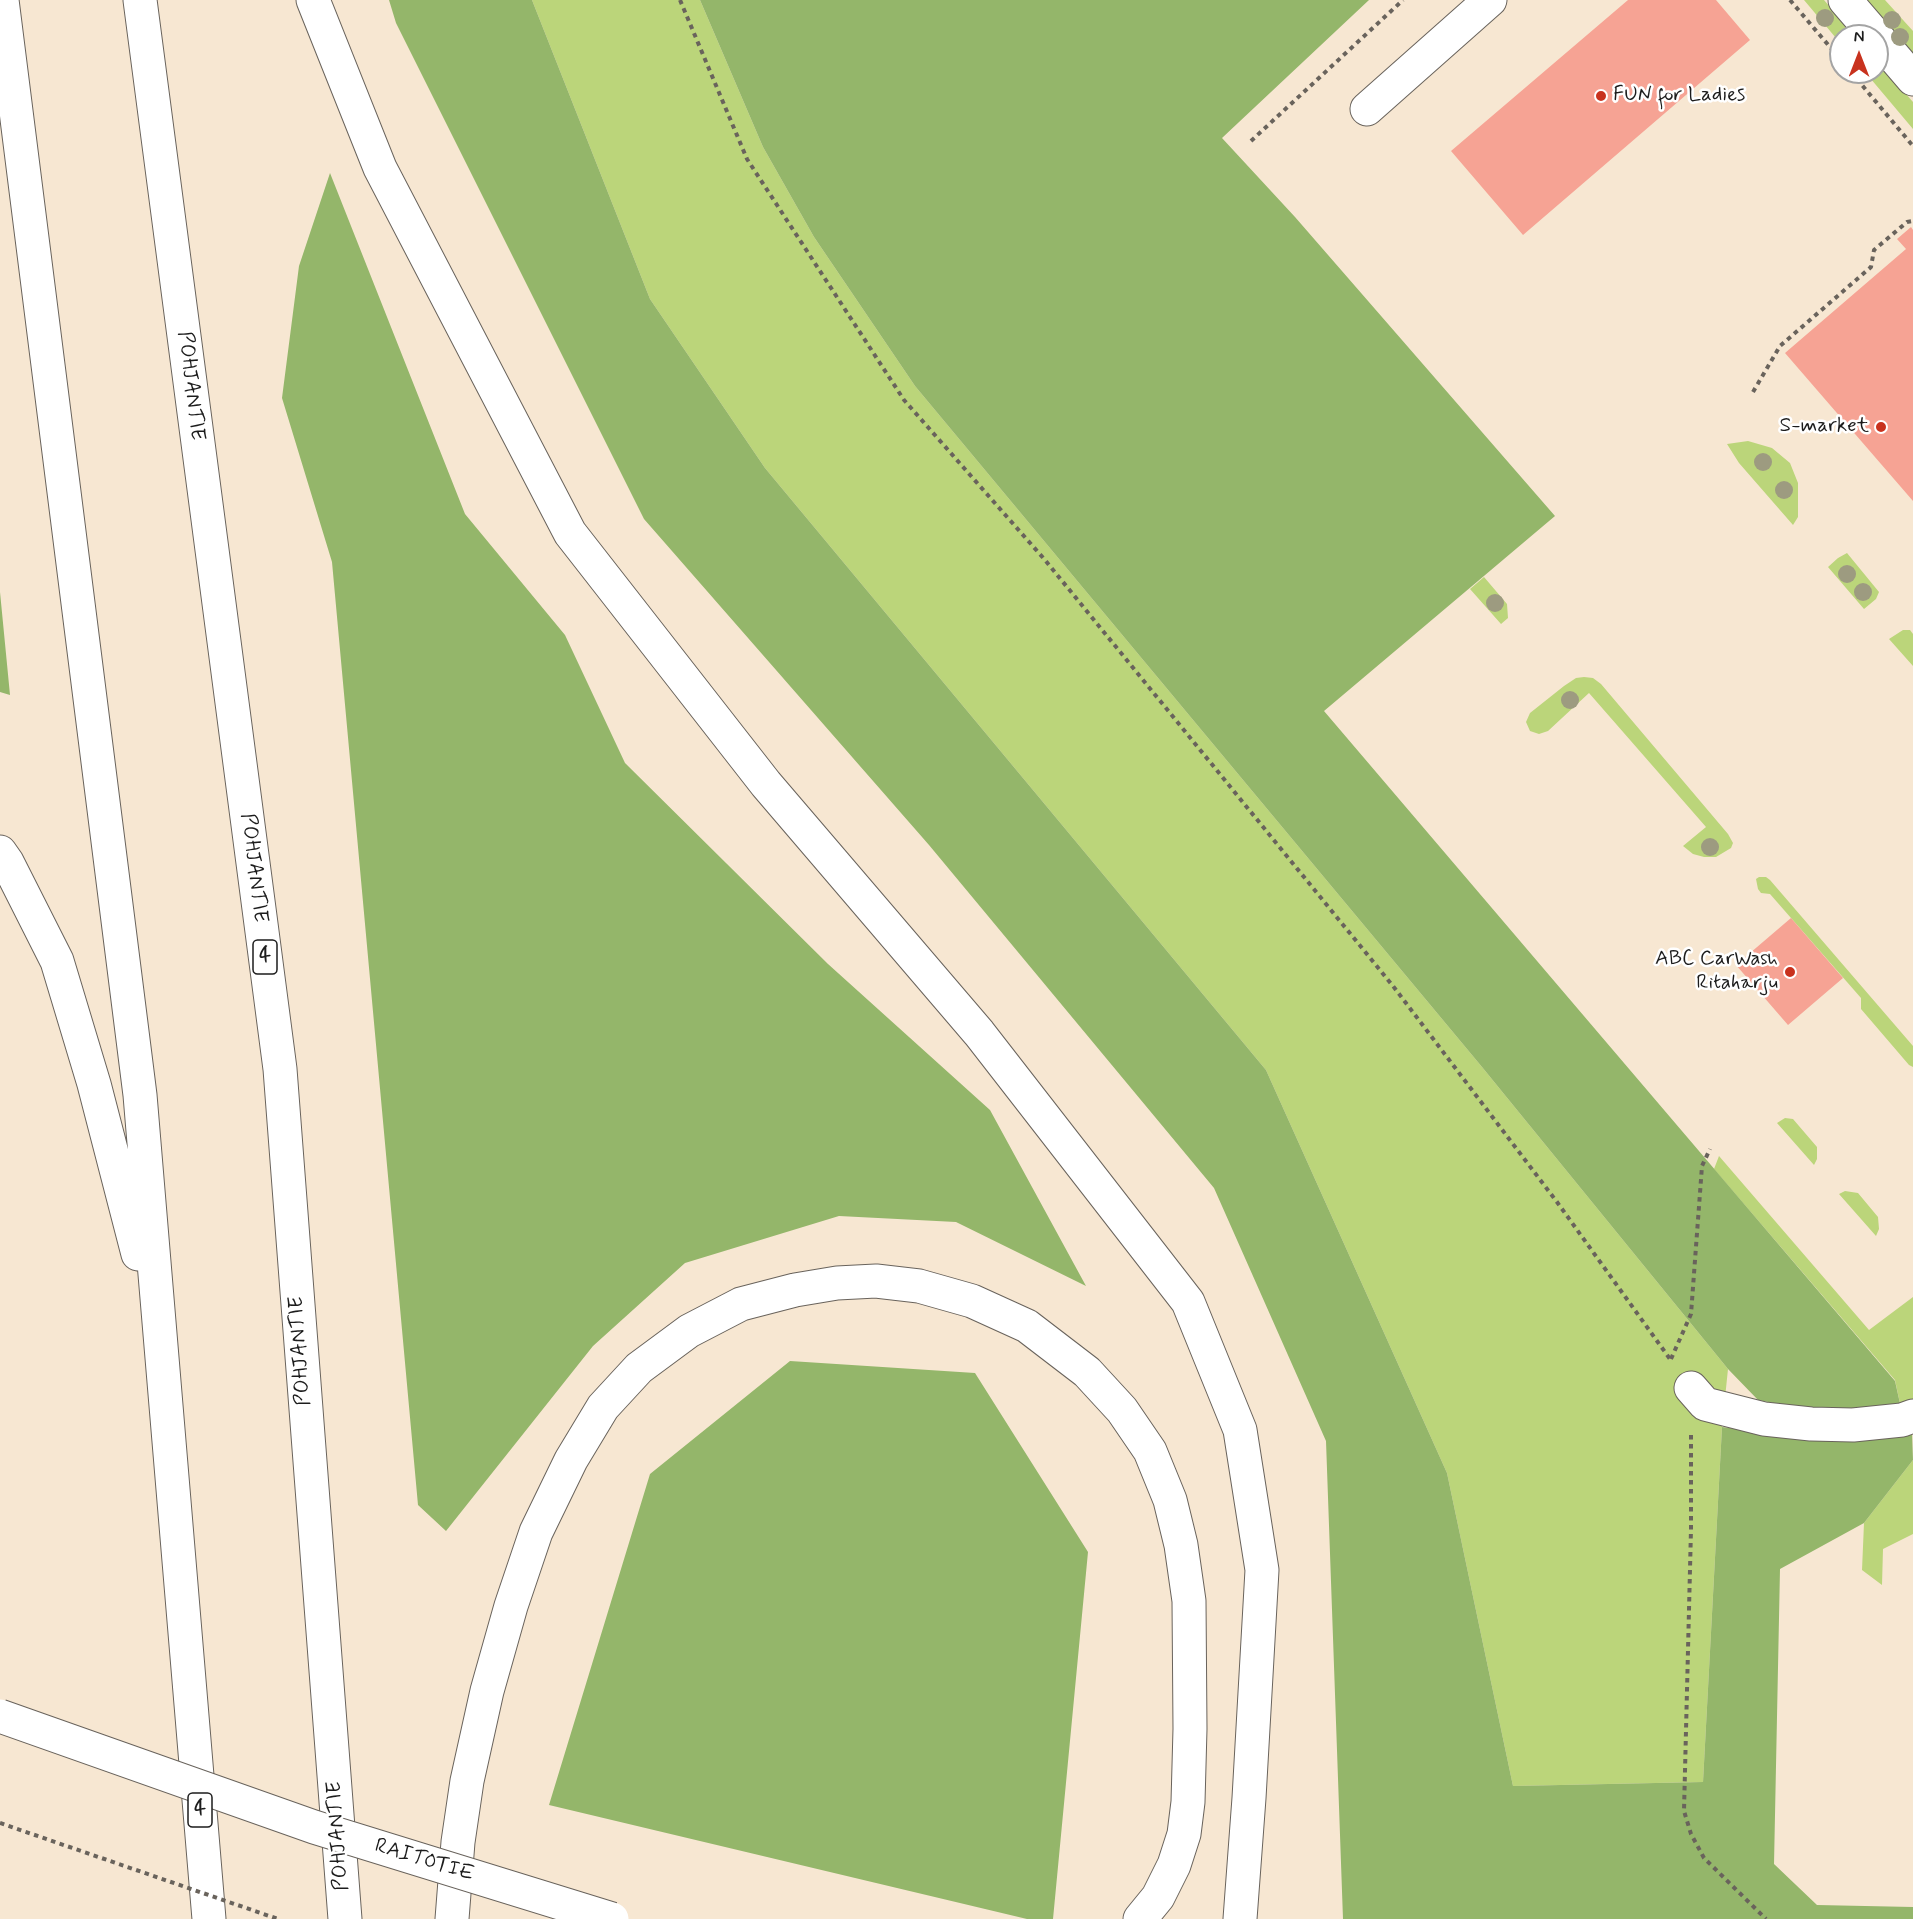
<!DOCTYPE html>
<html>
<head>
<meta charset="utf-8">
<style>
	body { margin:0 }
	#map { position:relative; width:1913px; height:1919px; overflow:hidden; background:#f7e7d2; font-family:Mynerve,sans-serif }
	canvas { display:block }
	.north { position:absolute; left:1829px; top:24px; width:60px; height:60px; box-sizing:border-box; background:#fff; border:2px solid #a4a4a4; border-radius:50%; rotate:0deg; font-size:16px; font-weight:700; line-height:24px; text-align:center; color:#1c1c1c }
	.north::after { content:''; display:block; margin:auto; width:21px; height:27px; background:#c8321e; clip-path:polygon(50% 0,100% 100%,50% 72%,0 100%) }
</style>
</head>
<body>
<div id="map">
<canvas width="1913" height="1919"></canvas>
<div class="north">N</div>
</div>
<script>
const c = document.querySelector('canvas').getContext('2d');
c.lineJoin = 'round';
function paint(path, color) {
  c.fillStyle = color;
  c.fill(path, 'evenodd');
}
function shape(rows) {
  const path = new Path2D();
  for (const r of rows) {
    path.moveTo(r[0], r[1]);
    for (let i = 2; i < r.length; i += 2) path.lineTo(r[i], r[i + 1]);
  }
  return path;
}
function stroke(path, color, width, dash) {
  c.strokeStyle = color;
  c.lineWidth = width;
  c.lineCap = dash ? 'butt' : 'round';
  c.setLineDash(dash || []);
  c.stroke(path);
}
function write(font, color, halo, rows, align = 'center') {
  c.font = font + ' Mynerve,sans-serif';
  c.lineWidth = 5;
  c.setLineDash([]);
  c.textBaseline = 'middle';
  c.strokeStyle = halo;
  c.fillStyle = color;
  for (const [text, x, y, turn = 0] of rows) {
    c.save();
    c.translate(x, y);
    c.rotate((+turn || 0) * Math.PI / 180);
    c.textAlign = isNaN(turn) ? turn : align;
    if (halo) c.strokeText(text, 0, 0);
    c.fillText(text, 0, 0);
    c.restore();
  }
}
paint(shape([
	[532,0,700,0,763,147,814,237,915,386,1482,1067,1728,1369,1722,1427,1703,1782,1513,1786,1447,1473,1266,1070,765,468,650,299],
	[1804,0,1824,0,1855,36,1841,36,1841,44],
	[1862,0,1885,0,1913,31,1913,58],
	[1877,61,1913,102,1913,129,1865,72,1877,72],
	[1748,441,1772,448,1790,463,1798,483,1798,517,1793,525,1739,463,1727,444],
	[1847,553,1879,592,1876,599,1864,609,1828,567,1838,558],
	[1484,577,1507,604,1508,618,1501,624,1470,589],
	[1903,630,1910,630,1913,634,1913,666,1889,639],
	[1584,677,1593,678,1601,684,1728,834,1733,843,1731,848,1716,857,1704,857,1693,854,1683,846,1706,827,1589,693,1548,731,1539,734,1530,731,1526,722,1530,713,1564,686,1576,678],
	[1759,877,1766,877,1770,880,1913,1046,1913,1067,1909,1065,1861,1009,1861,998,1770,894,1761,893,1758,889,1756,879],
	[1785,1118,1793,1119,1817,1147,1817,1159,1814,1165,1777,1123],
	[1719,1156,1869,1330,1913,1297,1913,1404,1901,1408,1895,1380,1714,1169],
	[1845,1191,1858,1193,1878,1217,1879,1229,1876,1236,1839,1194],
	[1913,1432,1913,1534,1883,1549,1882,1585,1862,1570,1864,1523,1913,1460]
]), '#bbd57a');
paint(shape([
	[389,0,532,0,650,299,765,468,1266,1070,1447,1473,1513,1786,1703,1782,1722,1427,1778,1434,1912,1433,1913,1460,1864,1523,1780,1569,1774,1864,1817,1905,1913,1907,1913,1919,1343,1919,1326,1441,1214,1188,929,845,644,519,396,23],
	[700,0,1369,0,1222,138,1295,217,1555,516,1324,711,1895,1381,1901,1408,1809,1410,1758,1400,1728,1369,1482,1067,915,386,814,237,763,147],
	[330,173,465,514,565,635,625,763,828,964,990,1110,1086,1286,956,1222,839,1216,685,1263,593,1346,446,1531,418,1505,332,562,282,398,299,266],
	[0,592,10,695,0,692],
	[790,1361,975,1373,1088,1552,1053,1919,1027,1919,549,1805,650,1474]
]), '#94b66a');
paint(shape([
	[1628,0,1716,0,1750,40,1523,235,1451,151],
	[1911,227,1913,230,1913,501,1785,353,1906,249,1897,239],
	[1791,918,1843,978,1788,1025,1736,965]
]), '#f6a394');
const minor = shape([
	[1845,0,1876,36],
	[1877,37,1913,79],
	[1367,109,1490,0],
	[1691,1388,1705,1404,1764,1419,1811,1424,1853,1425,1902,1420,1913,1416]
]);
const highway = shape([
	[2,0,140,1095,209,1919],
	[140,0,280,1069,345,1919],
	[313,0,380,168,570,533,766,784,979,1033,1188,1302,1240,1430,1262,1570,1249,1798,1240,1919],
	[0,852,7,862,57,961,94,1084,138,1254],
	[452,1919,458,1842,467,1781,487,1691,511,1606,536,1532,571,1460,603,1407,639,1368,689,1331,741,1304,795,1290,837,1283,876,1281,919,1286,972,1301,1027,1326,1087,1372,1122,1410,1150,1451,1170,1500,1181,1545,1189,1601,1190,1729,1188,1802,1184,1834,1174,1865,1158,1897,1140,1919]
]);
stroke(minor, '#69635c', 35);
stroke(highway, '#69635c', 35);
stroke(shape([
	[680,0,747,159,904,400,1045,560,1393,986,1557,1202,1670,1359],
	[1790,0,1841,60],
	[1851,72,1913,146],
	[1251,141,1403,0],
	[1753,392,1780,346,1871,267,1874,250,1907,222,1913,221],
	[1671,1359,1691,1314,1702,1166,1710,1149],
	[1691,1435,1691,1529,1684,1811,1691,1834,1704,1858,1766,1919]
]), '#69635c', 4, [4.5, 4.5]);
stroke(minor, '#fff', 33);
stroke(highway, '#fff', 33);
const majorBridge = shape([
	[0,1716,314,1827,612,1919]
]);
stroke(majorBridge, '#69635c', 35, []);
stroke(shape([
	[0,1823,278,1919]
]), '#69635c', 4, [4.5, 4.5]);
stroke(majorBridge, '#fff', 33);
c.fillStyle = '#9d9b80';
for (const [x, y] of [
	[1825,18],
	[1892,20],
	[1900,37],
	[1763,462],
	[1784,490],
	[1847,574],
	[1863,592],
	[1495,603],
	[1570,700],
	[1710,847]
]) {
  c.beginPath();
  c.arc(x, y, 9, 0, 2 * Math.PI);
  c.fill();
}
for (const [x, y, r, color] of [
	[1601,96,6,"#c8321e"],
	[1881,427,6,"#c8321e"],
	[1790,972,6,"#c8321e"]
]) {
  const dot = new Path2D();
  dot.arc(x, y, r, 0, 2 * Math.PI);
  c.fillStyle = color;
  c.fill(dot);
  stroke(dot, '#fff', 2);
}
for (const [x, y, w] of [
	[265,957,24],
	[200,1810,24]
]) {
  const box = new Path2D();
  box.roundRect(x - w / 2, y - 17, w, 34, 4.5);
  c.fillStyle = '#fff';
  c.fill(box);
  stroke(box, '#1c1c1c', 1.5);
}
write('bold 20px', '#1c1c1c', null, [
	["4",265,957],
	["4",200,1810]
]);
write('21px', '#1c1c1c', '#fff', [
	["FUN for Ladies",1613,96,"left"],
	["S-market",1869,427],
	["ABC CarWash",1778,960],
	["Ritaharju",1778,984]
], 'right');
write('21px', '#1c1c1c', '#fff', [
	["POHJANTIE",190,386,83],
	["POHJANTIE",253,868,83],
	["POHJANTIE",301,1351,-94],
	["POHJANTIE",339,1836,-94],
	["RAITOTIE",424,1861,17]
]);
</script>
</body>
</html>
